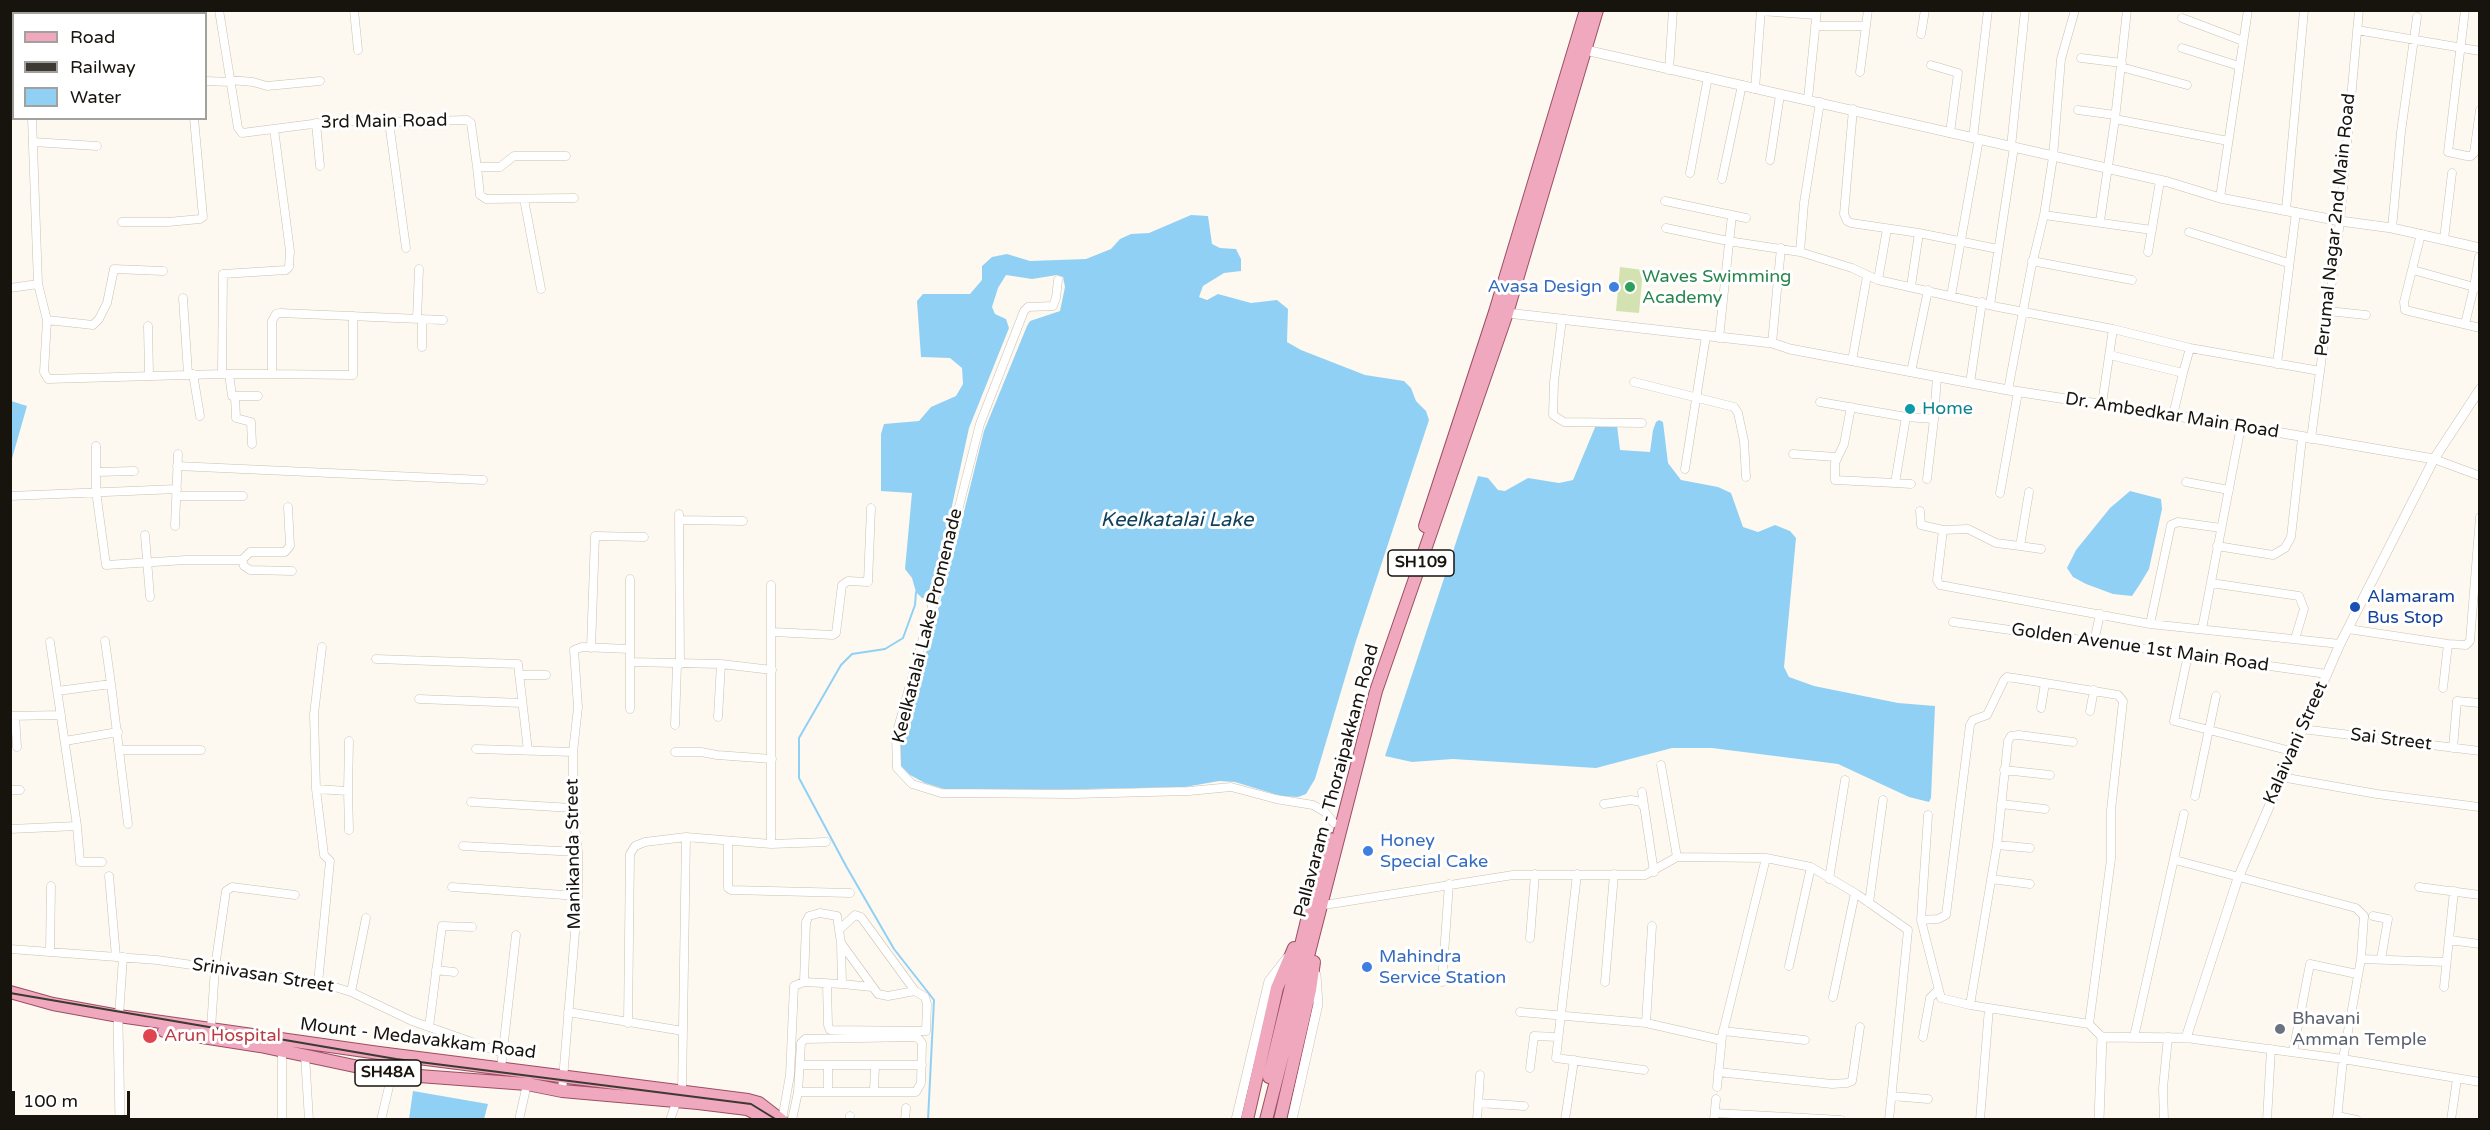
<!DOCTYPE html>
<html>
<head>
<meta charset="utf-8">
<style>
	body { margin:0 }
	#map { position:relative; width:2490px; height:1130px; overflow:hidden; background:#fdf9f1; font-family:"Varela Round",sans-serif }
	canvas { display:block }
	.frame { position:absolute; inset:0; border:12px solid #17130d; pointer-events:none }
	.legend { position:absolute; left:12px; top:12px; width:195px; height:108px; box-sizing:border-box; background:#fff; border:2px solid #a2a19e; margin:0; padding:8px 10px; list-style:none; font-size:18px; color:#17130d }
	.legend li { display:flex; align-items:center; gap:12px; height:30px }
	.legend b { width:30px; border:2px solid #a2a19e }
	.scale { position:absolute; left:12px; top:1091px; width:118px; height:27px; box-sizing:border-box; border:3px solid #17130d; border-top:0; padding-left:8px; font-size:18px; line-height:21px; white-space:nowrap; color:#17130d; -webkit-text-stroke:4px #fff; paint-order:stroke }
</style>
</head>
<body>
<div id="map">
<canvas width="2490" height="1130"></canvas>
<div class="frame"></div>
<ul class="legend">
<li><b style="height:8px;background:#efa8be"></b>Road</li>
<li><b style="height:8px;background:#3d3933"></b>Railway</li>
<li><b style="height:16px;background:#91d0f5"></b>Water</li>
</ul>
<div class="scale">100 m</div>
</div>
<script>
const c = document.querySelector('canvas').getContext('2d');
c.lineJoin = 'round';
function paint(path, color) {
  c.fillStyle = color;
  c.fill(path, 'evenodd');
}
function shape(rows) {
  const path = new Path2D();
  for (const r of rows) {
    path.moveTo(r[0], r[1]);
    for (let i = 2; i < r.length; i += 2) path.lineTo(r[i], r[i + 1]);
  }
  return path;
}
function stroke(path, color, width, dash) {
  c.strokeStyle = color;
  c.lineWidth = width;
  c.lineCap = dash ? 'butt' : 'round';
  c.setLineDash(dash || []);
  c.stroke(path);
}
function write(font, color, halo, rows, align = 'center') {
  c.font = font + ' "Varela Round",sans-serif';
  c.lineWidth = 6;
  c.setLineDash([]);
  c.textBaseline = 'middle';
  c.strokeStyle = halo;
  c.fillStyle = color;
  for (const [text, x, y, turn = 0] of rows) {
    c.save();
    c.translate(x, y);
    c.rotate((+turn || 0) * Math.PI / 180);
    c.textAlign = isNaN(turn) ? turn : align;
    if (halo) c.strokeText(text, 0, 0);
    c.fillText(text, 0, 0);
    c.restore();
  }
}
paint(shape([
	[1620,267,1643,270,1639,313,1616,311]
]), '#d3e2b0');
paint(shape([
	[1191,215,1208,216,1212,244,1220,248,1236,249,1241,259,1241,271,1224,273,1203,286,1199,297,1207,300,1218,294,1251,303,1277,300,1288,309,1287,342,1301,350,1365,375,1404,381,1411,388,1416,401,1426,411,1429,420,1356,641,1315,779,1306,794,1298,797,1281,796,1235,782,1219,781,1185,787,1036,790,944,789,925,783,910,775,900,765,899,751,955,548,984,431,1027,326,1030,321,1060,311,1065,287,1063,277,1057,275,1032,279,1006,275,998,288,992,307,995,314,1006,319,1009,328,969,428,936,579,928,599,922,598,916,592,912,578,905,569,912,493,881,491,881,434,884,424,919,421,931,407,956,396,963,384,962,368,950,358,921,357,917,301,923,294,970,294,982,280,982,266,992,257,1007,254,1030,261,1086,259,1111,249,1120,239,1131,234,1149,233],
	[11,401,27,406,11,462,10,462],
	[1659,420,1663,422,1668,463,1681,480,1718,487,1731,493,1743,527,1758,532,1775,525,1790,531,1796,538,1784,667,1789,677,1814,686,1898,703,1935,706,1931,798,1929,802,1909,797,1838,764,1712,748,1672,748,1596,768,1453,759,1412,762,1385,756,1478,476,1488,478,1498,490,1505,491,1528,478,1559,483,1573,480,1596,425,1617,425,1620,450,1650,452,1653,430,1656,422],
	[2130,491,2161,499,2162,509,2149,569,2140,584,2132,596,2113,594,2086,584,2073,577,2067,568,2076,550,2089,534,2110,508],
	[413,1091,488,1104,484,1119,409,1119]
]), '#91d0f5');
stroke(shape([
	[916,592,915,605,903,638,885,649,852,654,841,665,799,738,799,778,846,866,894,949,934,1000,928,1120]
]), '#91d0f5', 2);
const minor = shape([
	[89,10,89,14],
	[146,10,146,14],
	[219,10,238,128,242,133,336,121,389,122,467,120,471,123,477,167,500,167,514,156,566,156],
	[354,10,358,50],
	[2465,10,2448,152,2467,156,2471,156,2474,153,2480,110],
	[1761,11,1816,15],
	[2182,18,2243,41],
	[1815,26,1866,26],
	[2357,30,2480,51],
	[1921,34,1925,10],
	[2182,48,2239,66],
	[2081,58,2122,63],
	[1931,65,1958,73,1950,133],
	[2121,67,2187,85],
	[1669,70,1673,10],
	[1860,72,1868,10],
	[10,77,14,77],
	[230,80,253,82,267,86,320,81],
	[206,81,230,82],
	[1755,89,1761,10],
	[1808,99,1817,10],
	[1853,109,1844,214,1847,221,1851,223,1919,233,1911,286],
	[2078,110,2115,115],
	[2115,119,2228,141],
	[389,122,406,248],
	[316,123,320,166],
	[1973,138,1988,10],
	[33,142,97,146],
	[2011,147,2025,10],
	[1770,160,1780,95],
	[477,167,480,195,486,199,574,198],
	[1690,173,1708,77],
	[1722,179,1742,85],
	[2220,198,2248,10],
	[524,199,541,289],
	[1665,201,1746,218],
	[2286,210,2304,10],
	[2044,215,2152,230],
	[2100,221,2115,119,2127,10],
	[122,222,168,222,200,219,203,217,194,118],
	[1666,228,1728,241,1800,252,1852,268,1878,280,1998,307,2113,329,2190,348,2320,371],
	[2392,228,2401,132,2417,17],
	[2189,232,2288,263],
	[1919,233,1998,249],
	[2421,234,2404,302,2405,310,2480,328],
	[2444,239,2452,173],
	[1800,252,1804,203,1820,102],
	[2148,252,2160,181],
	[2479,257,2474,287,2480,288],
	[2032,261,2132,280],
	[2413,270,2474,287,2465,324],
	[1058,280,1056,298,1053,306,1028,307,1024,311,980,424,950,542,896,735,897,768,912,784,941,793,1073,794,1189,791,1231,787,1276,799,1313,805,1325,812,1334,823],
	[1878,280,1887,229],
	[38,284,47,320,93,325,99,319,107,303,114,269,163,271],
	[10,288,38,284,32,118],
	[1951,296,1979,139],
	[183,298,188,374],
	[1990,305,2014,147],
	[2328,311,2366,315],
	[417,319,419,269],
	[1562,319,1554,382,1553,415,1564,422,1642,423],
	[47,320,44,372,48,379,222,374,223,274,286,270,289,267,290,251,274,129],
	[148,326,149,375],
	[1719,338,1732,215],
	[1772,343,1781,248],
	[422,347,422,319],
	[2110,355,2183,373,2173,415],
	[1852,361,1867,276],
	[2277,364,2296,212],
	[1911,372,1928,290],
	[2183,373,2190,348],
	[193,374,200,416],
	[222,374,272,374,272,321,276,314,280,313,443,320],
	[229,374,232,396,258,396],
	[272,374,353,375,353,316],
	[1634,382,1734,407,1738,413,1744,441,1746,477],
	[1970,383,1982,302],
	[2008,390,2031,269,2044,215,2053,157,2061,59,2075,10],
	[235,396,236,418,251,422,252,444],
	[1820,402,1906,417,1934,419,1937,377],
	[2102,404,2113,329],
	[1851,407,1844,444,1835,463,1835,480,1895,483],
	[1906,417,1895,483,1911,484],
	[2311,439,2340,221,2359,10],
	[96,446,96,491,106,565,186,560,242,560,250,552,285,552,290,546,288,507],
	[1793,454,1836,457],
	[2434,459,2480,476],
	[177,466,483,480],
	[1685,469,1706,336],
	[97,472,134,471],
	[1927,479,1934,419],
	[2186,482,2229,490],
	[2000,493,2018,392],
	[10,496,177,489],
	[177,496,243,496],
	[1920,511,1921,525,1943,530,1937,580,1940,585,2150,624,2340,644],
	[679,514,680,664],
	[679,520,743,521],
	[175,526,178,454],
	[1943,530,1968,529,1996,543,2020,546,2029,492],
	[145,535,150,597],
	[2020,546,2041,549],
	[2217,546,2273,555,2285,548,2291,537,2302,438],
	[242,560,244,566,250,570,292,571],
	[2211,583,2299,596,2304,609,2295,639],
	[771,585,771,844],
	[1953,622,2327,674],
	[2150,624,2171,525,2178,522,2221,528],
	[2202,629,2241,426],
	[2348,629,2448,644,2466,645,2470,641,2480,517],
	[773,632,833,635,836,633,842,585,848,581,868,582,871,508],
	[2094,642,2100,614],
	[591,648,595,536,644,537],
	[2188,655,2174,721,2291,751],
	[376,659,518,664,528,751],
	[630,662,721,664,772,670],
	[519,675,546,675],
	[111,684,128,824],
	[2443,688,2448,644],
	[57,691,111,684,105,641],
	[419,699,522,703],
	[2041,708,2045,683],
	[630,709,630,579],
	[2090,711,2094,690],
	[10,716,61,715],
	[15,716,17,747],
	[718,717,721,664],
	[675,725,677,664],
	[2302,729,2480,751],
	[65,741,118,732],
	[2453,748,2457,701,2480,703],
	[476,749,573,752],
	[120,750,201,750],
	[675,752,701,752,717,755,772,759],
	[1661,765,1677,857],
	[2004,770,2050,775],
	[2281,777,2377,794,2479,807],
	[316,789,348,791,349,741],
	[10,790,20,790],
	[348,791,349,830],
	[1642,792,1654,872],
	[2195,796,2216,696],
	[471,802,573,808],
	[1604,804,1631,800,1641,802,1643,806],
	[2001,804,2045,809],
	[1928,815,1921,920,1941,998,1970,1005,2089,1024,2102,1037],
	[77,826,80,862,102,862],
	[10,829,77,826,50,642],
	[728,841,728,888,731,890,850,893],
	[1997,845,2030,848],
	[463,846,578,852],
	[2175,860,2356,908,2364,916,2361,959,2343,1059,2337,1120],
	[1577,874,1556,1058,1644,1070],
	[109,876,116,957],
	[1829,879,1845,780],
	[1991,879,2030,884],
	[452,887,578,896],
	[2419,887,2480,895],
	[1869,903,1883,800],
	[1318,906,1513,875,1645,875,1677,857,1766,858,1811,867,1855,893,1908,930,1889,1120],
	[820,913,837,916,841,943,842,984,804,982,806,922,809,916,820,913],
	[2373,916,2388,919,2381,959],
	[1921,920,1938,919,1946,915,1970,725,1973,720,1987,715,2004,680,2007,677,2027,680,2118,695,2123,701,2111,810,2111,859,2089,1024],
	[1652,926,1646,1023,1721,1040],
	[839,930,855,915,861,917,915,991],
	[1530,938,1535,874],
	[2449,940,2480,944],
	[10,949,157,960,325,984,351,992,412,1021,503,1053],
	[50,952,51,886],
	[2361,959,2446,962],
	[1789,966,1811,867],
	[436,970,454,972],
	[1442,982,1449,884],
	[1605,982,1614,874],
	[318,983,330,861,324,855,316,789,314,714,322,647],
	[827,984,828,1025,830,1030,926,1031,927,1004,925,997,915,991,888,996,878,994,841,943],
	[842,984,872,987],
	[2444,987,2454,891],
	[351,992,366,918],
	[1833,997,1855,893],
	[1970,1005,1997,845,2008,741,2011,736,2019,735,2073,742],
	[568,1012,683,1031],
	[1520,1012,1646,1023],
	[119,1016,123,957],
	[628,1023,630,854,635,846,645,842,686,837,771,844,826,842],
	[429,1027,442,926,472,927],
	[211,1029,215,967,226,891,232,887,295,895],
	[1723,1031,1805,1040],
	[1923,1037,1930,998,1938,990],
	[2134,1037,2184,814],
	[2186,1038,2343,1059,2480,1082],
	[282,1051,282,1120],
	[2293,1052,2310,964,2357,974],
	[305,1055,309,1120],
	[800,1065,922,1065],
	[501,1068,516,935],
	[1530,1068,1534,1036,1558,1037],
	[1718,1072,1832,1084,1847,1083,1852,1081,1860,1027],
	[1717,1087,1722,1036,1766,858],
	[562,1091,578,896,578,852,573,808,573,752,578,707,574,650,582,647,629,649],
	[682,1091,686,837],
	[828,1092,828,1065],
	[874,1092,875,1065],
	[1892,1096,1928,1099],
	[1478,1103,1524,1106],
	[1715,1113,1841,1120],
	[2337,1116,2357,1120],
	[381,1120,392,1074],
	[519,1120,527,1084],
	[670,1120,677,1100],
	[782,1120,790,1075,794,986,804,982],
	[792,1120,798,1092,801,1043,805,1039,914,1037,918,1038,922,1043,921,1083,916,1092,798,1092],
	[849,1120,850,1116],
	[905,1120,906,1108],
	[1477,1120,1480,1075],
	[1565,1120,1574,1060],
	[1714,1120,1716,1099],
	[1980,1120,1989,1008],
	[2164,1120,2163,1088,2168,1037],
	[2267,1120,2271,1049],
	[2451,1120,2457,1079]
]);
const tertiary = shape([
	[1581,49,2168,182,2220,198,2340,221,2392,228,2480,248],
	[1507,313,1772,343,1790,349,2008,390,2241,426,2434,459],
	[119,1016,118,1024,120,1120],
	[1236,1120,1269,981,1287,958],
	[1292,1120,1318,1004,1316,975],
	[2099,1120,2102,1037,2186,1038,2238,878,2340,644,2434,459,2480,389]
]);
const primary = shape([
	[1425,526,1495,312,1586,10],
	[10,992,53,1004,119,1016,379,1053,748,1100,759,1103,781,1120],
	[164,1031,260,1046,392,1074,527,1084,562,1091,698,1103,747,1109,769,1120],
	[1269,1077,1310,908,1330,839],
	[1247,1120,1277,988,1294,948],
	[1266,1120,1376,691,1507,313,1597,10],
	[1280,1120,1310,990,1314,962]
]);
stroke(minor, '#cbbfae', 9);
stroke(tertiary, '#cbbfae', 10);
stroke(primary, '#9c4e63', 14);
stroke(minor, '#fff', 8);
stroke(tertiary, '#fff', 9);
stroke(primary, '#efa8be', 12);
stroke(shape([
	[10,993,396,1059,751,1104,777,1120]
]), '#3d3933', 2);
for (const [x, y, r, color] of [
	[1614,287,6,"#3f7fe0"],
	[1630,287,6,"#2e9e5b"],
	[1910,409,6,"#0f9aa8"],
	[2355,607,6,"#1a4fb4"],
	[1368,851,6,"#3f7fe0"],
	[1367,967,6,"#3f7fe0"],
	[2280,1029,6,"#6b7280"],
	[150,1036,8,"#e0444e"]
]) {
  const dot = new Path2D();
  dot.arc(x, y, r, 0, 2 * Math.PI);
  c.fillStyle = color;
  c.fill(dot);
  stroke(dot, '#fff', 2);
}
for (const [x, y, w] of [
	[1421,563,66],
	[388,1073,66]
]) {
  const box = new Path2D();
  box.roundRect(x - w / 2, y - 13, w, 26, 4.5);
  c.fillStyle = '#fff';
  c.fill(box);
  stroke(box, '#17130d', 1.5);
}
write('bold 16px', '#17130d', null, [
	["SH109",1421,563],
	["SH48A",388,1073]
]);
write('18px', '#17130d', '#fff', [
	["3rd Main Road",384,122,-1],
	["Perumal Nagar 2nd Main Road",2336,225,-84],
	["Dr. Ambedkar Main Road",2172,416,9],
	["Keelkatalai Lake Promenade",928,626,-76],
	["Golden Avenue 1st Main Road",2140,648,8],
	["Sai Street",2391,740,7],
	["Kalaivani Street",2296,743,-66],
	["Pallavaram - Thoraipakkam Road",1337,781,-75],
	["Manikanda Street",574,854,-91],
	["Srinivasan Street",263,976,9],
	["Mount - Medavakkam Road",418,1039,7]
]);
write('18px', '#27864d', '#fff', [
	["Waves Swimming",1642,277],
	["Academy",1642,298]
], 'left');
write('18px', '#366cbe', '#fff', [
	["Avasa Design",1602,287,"right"],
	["Honey",1380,841],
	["Special Cake",1380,862],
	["Mahindra",1379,957],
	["Service Station",1379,978]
], 'left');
write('18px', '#0d838f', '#fff', [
	["Home",1922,409]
], 'left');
write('18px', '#164399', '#fff', [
	["Alamaram",2367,597],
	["Bus Stop",2367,618]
], 'left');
write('18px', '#5b616d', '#fff', [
	["Bhavani",2292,1019],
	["Amman Temple",2292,1040]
], 'left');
write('18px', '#be3a42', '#fff', [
	["Arun Hospital",164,1036]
], 'left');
write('italic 20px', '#0f415b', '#fff', [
	["Keelkatalai Lake",1177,521]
]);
</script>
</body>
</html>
